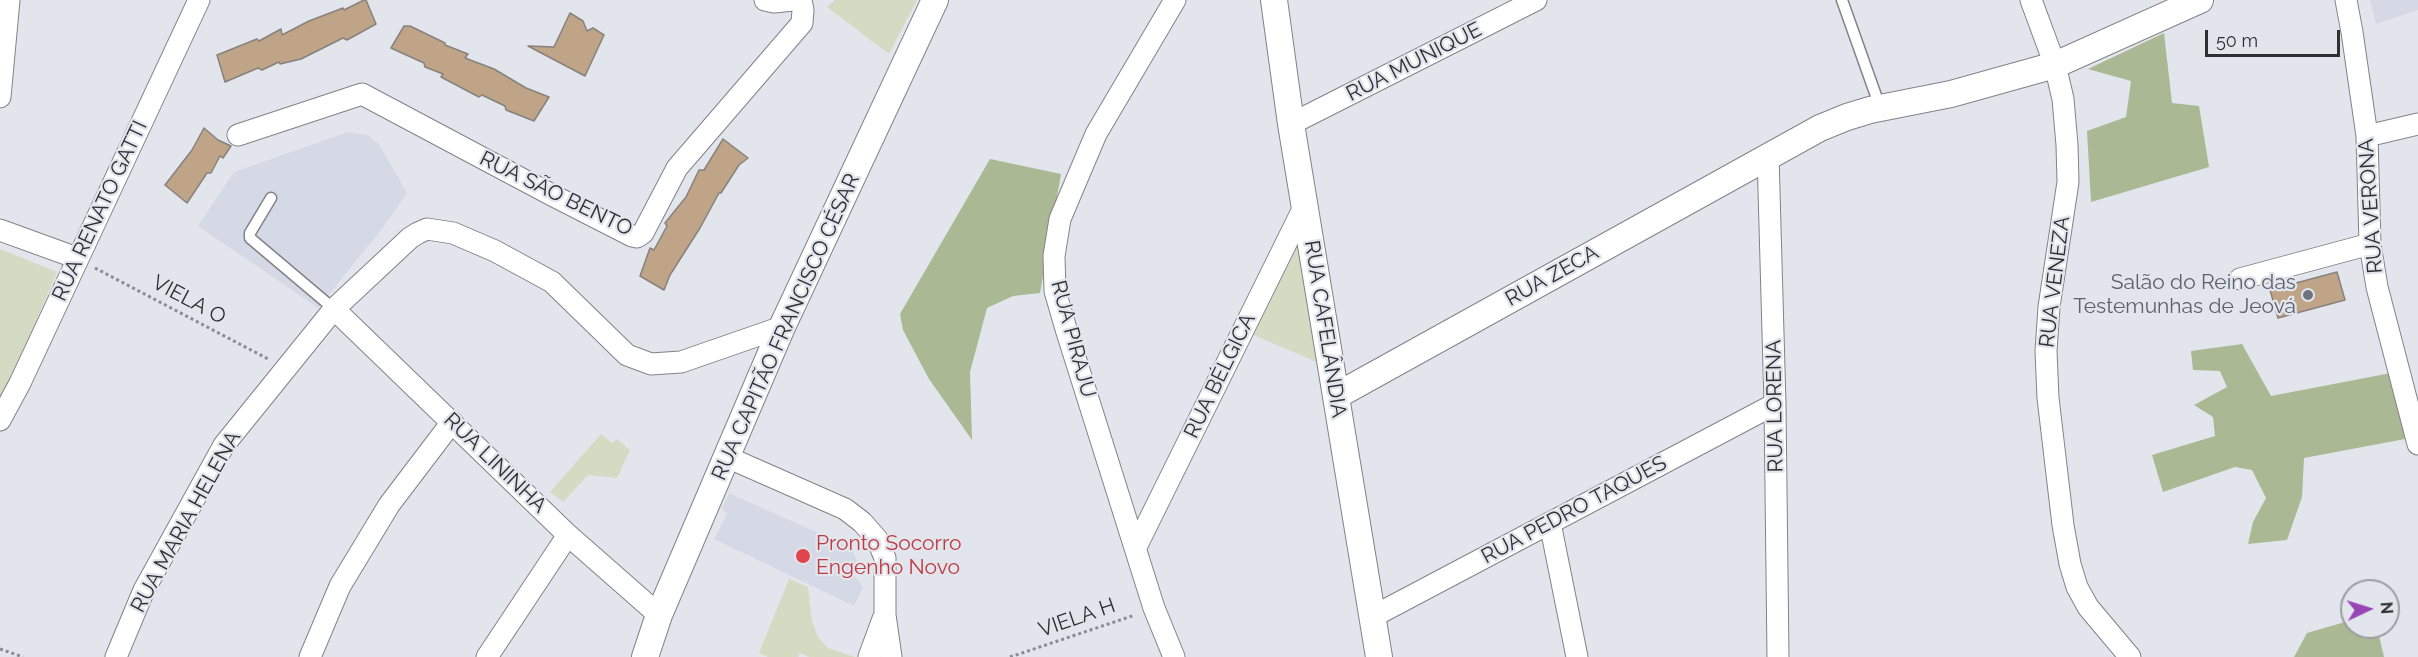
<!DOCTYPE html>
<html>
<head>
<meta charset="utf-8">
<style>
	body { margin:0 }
	#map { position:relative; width:2418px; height:657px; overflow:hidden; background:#e3e5ec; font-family:Raleway,sans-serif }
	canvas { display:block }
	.north { position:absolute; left:2340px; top:579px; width:60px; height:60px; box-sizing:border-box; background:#e3e5ec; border:2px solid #9b9da2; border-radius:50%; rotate:86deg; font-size:16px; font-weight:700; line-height:24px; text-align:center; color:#303033 }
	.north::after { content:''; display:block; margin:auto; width:21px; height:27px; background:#9846b5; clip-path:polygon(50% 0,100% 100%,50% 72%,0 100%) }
	.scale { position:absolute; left:2205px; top:30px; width:135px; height:27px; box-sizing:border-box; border:3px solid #303033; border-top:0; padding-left:8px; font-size:18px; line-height:21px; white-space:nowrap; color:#303033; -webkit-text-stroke:4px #e3e5ec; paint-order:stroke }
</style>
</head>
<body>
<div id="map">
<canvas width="2418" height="657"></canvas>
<div class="north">N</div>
<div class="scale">50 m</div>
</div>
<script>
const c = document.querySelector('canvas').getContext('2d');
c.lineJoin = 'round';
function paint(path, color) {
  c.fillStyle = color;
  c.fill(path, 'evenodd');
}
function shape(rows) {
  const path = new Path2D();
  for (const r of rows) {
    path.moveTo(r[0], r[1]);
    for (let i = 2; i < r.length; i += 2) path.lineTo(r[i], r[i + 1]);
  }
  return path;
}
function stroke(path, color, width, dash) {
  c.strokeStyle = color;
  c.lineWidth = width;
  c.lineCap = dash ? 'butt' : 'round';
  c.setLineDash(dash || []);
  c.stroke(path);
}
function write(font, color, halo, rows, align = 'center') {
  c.font = font + ' Raleway,sans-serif';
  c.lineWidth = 4.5;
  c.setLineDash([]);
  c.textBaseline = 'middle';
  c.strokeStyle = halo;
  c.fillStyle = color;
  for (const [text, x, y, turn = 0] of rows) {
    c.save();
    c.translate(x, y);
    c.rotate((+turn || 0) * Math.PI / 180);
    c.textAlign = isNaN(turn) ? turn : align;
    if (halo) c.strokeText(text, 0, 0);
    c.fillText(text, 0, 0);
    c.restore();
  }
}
paint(shape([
	[2370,0,2418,0,2418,10,2376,24],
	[348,132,367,135,379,144,407,193,385,225,318,308,198,226,234,172],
	[729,493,852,548,858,564,853,574,863,587,854,606,714,539,727,514,722,509]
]), '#d5d9e6');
paint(shape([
	[835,0,917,0,889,54,827,7],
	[1303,215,1328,367,1251,334],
	[0,249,57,272,0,405],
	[601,434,612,443,617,439,630,450,617,478,588,475,563,502,550,492],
	[789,579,808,587,812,622,818,637,828,648,855,657,809,657,800,653,798,657,768,657,759,653]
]), '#d3dcc3');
paint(shape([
	[2164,33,2172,103,2199,106,2209,167,2091,202,2087,131,2126,117,2131,81,2088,69],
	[990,159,1061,174,1040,293,1013,296,987,308,970,372,972,440,929,379,903,330,900,314],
	[2242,344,2271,396,2391,373,2405,439,2304,458,2302,497,2287,540,2248,544,2253,522,2266,498,2252,470,2235,467,2163,492,2152,455,2215,436,2213,417,2194,405,2227,387,2220,371,2193,370,2191,351],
	[2352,620,2352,627,2377,627,2384,657,2294,657,2307,633]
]), '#aab894');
const building = shape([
	[364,0,366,0,376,24,347,40,343,38,301,59,280,64,279,62,262,70,258,68,225,82,217,55,257,39,259,41,281,29,282,35,309,21,343,8,344,10,364,0],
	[570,13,583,21,587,31,593,28,604,35,585,76,528,46,554,47,570,13],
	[404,26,410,26,445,43,445,45,468,54,465,58,494,69,526,88,549,97,534,121,506,110,505,106,482,95,479,97,441,77,443,74,425,67,424,63,391,48,404,26],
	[204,128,218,140,231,146,223,158,220,156,211,173,207,173,187,203,165,185,192,150,204,128],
	[723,139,748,158,739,165,721,193,719,193,700,228,670,275,664,290,640,276,650,248,654,250,667,226,665,223,686,197,699,170,704,170,723,139],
	[2337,272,2345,300,2278,318,2270,290,2337,272]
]);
paint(building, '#c0a487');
stroke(building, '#86827d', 1.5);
const service = shape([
	[1842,0,1880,107],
	[271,198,250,233,250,238,334,309]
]);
const minor = shape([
	[765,0,774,2,793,0],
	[2031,0,2055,65,2063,99,2067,145,2068,182,2049,307,2046,351,2048,398,2063,525,2070,564,2077,587,2088,607,2130,657],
	[2346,0,2352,32,2367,136,2370,244,2377,287,2418,444],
	[0,97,9,0],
	[1291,124,1536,0],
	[238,135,362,94,550,194,632,236,637,237,643,233,677,168,802,23,803,10,801,0],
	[2367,136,2418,124],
	[1768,155,1775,404,1778,657],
	[0,230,77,258],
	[2240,279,2370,244],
	[334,309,568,535,659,615],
	[0,420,20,383,199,0],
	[727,457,845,509,862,522,877,539,885,558,885,615,891,657],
	[1550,523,1577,657],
	[1136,547,1305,205],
	[1372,617,1775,404],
	[116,657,144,590,224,445,334,309,410,238,418,233,427,229,453,233,495,251,552,282,627,355,651,364,681,362,782,327],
	[310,657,340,586,389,505,452,422],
	[487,657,568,535],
	[869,657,883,619],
	[1174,657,1154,608,1066,329,1055,291,1054,256,1060,219,1096,134,1175,0]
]);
const tertiary = shape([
	[1274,0,1291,124,1379,657],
	[1336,396,1820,128,1847,117,1870,110,1951,94,2055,65,2200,0],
	[645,657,659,615,782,327,935,0]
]);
stroke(service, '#818389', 13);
stroke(minor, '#818389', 23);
stroke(tertiary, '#818389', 28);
stroke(shape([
	[95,268,270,360],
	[0,649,23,657],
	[1010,657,1135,615]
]), '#8b8c91', 3, [3, 3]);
stroke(service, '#fff', 10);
stroke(minor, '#fff', 21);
stroke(tertiary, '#fff', 26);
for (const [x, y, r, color] of [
	[2308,295,6,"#6b7280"],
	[803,556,8,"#e0444e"]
]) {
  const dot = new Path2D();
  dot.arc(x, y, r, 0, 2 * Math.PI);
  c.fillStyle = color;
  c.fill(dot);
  stroke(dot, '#e3e5ec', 2);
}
write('21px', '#303033', '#e3e5ec', [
	["RUA MUNIQUE",1414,62,-27],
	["RUA SÃO BENTO",556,194,26],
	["RUA VERONA",2371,206,-94],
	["RUA RENATO GATTI",100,211,-65],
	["RUA ZECA",1552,276,-29],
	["RUA VENEZA",2055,282,-83],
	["VIELA O",189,300,28],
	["RUA CAPITÃO FRANCISCO CÉSAR",786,327,-66],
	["RUA CAFELÂNDIA",1325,329,81],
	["RUA PIRAJU",1073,339,75],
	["RUA BÉLGICA",1220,376,-64],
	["RUA LORENA",1775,406,-91],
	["RUA LININHA",495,463,44],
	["RUA PEDRO TAQUES",1574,510,-28],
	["RUA MARIA HELENA",186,522,-61],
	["VIELA H",1077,618,-19]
]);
write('21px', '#5b616d', '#e3e5ec', [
	["Salão do Reino das",2296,283],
	["Testemunhas de Jeová",2296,307]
], 'right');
write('21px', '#be3a42', '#e3e5ec', [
	["Pronto Socorro",816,544],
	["Engenho Novo",816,568]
], 'left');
</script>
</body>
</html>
